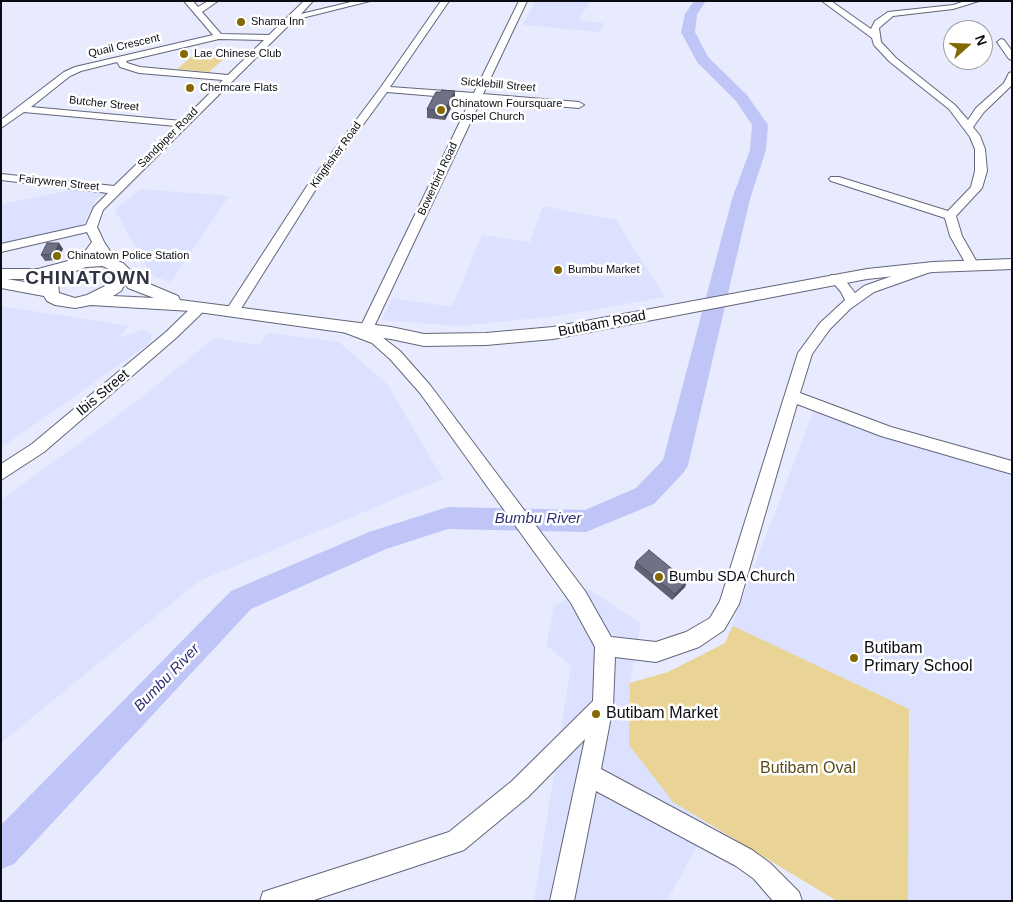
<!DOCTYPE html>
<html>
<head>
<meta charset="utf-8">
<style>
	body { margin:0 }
	#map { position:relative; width:1013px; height:902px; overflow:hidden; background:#e8ebfd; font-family:Arial,sans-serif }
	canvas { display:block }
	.frame { position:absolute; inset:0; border:2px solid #0b0c13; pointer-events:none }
	.north { position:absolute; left:943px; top:20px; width:50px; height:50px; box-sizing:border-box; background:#fff; border:1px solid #9d9ea1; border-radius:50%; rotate:70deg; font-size:14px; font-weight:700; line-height:20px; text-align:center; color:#0b0c13 }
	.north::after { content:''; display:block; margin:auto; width:18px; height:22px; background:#846903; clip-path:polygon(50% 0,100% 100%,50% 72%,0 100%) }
</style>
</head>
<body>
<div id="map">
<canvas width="1013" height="902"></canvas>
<div class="frame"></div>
<div class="north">N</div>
</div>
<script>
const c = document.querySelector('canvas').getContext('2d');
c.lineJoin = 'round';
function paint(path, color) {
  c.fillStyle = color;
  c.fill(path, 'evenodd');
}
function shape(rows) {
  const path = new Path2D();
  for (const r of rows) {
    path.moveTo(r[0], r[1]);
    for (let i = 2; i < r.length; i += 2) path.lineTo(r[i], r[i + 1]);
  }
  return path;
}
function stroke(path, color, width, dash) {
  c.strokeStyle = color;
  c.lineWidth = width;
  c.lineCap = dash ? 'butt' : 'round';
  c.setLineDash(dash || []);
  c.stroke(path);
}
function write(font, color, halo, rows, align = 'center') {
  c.font = font + ' Arial,sans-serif';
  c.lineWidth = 5;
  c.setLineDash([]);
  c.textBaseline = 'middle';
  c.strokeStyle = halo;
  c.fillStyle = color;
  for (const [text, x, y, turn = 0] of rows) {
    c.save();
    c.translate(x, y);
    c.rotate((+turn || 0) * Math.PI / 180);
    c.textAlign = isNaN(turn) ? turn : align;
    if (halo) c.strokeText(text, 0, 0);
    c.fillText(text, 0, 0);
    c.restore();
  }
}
paint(shape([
	[535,1,590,1,579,20,604,23,600,32,523,25],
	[76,189,107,192,96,199,83,225,1,244,1,204],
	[141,189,229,196,171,282,151,275,115,210],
	[543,206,616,220,665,297,557,316,459,326,381,320,393,298,452,307,482,235,530,242],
	[1,306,129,326,118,338,143,330,152,334,150,343,1,448],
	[268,333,339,342,387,384,443,479,199,581,1,743,1,500,140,399,214,338,260,345],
	[814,410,1012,473,1012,901,837,901,709,824,667,901,534,901,571,666,546,645,554,606,587,588,641,624,630,683,668,672,725,643]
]), '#dce1ff');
paint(shape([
	[196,53,227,56,209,72,177,69],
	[733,626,909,709,908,901,837,901,673,802,629,745,630,683,668,672,725,643]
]), '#ead495');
paint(shape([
	[694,1,706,1,697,14,695,32,708,57,747,95,768,125,766,150,750,199,688,465,684,472,654,504,586,532,448,529,386,549,251,609,14,864,1,869,1,825,231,591,369,532,448,507,585,510,636,488,663,460,732,199,750,150,752,125,736,101,697,62,681,32,685,14,694,1]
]), '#bfc5f7');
const minor = shape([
	[184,1,193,1,198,7,208,1,218,1,202,12,221,34,269,35,304,1,313,1,301,14,355,1,370,1,294,20,103,210,97,227,104,242,118,263,117,266,107,266,98,251,88,265,78,265,77,262,92,242,87,232,1,252,1,244,86,225,94,207,108,193,1,180,1,174,114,186,176,126,24,112,1,128,1,120,64,72,75,67,213,35,184,1],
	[219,39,264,40,228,75,140,67,127,63,126,61,219,39],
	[117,62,120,67,139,73,223,80,182,121,31,107,70,76,81,71,117,62],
	[441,1,449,1,390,87,474,93,519,1,527,1,483,94,579,102,584,105,579,108,481,100,371,333,382,337,400,351,430,385,585,591,611,637,656,642,686,632,710,618,720,601,798,353,820,323,845,300,841,292,829,278,831,275,841,275,855,293,864,286,926,264,936,264,937,267,936,270,874,292,850,309,830,329,812,354,800,393,891,427,1012,461,1012,474,881,436,797,404,739,604,724,630,699,647,656,662,615,657,613,706,601,769,752,850,770,863,799,892,802,901,773,901,754,879,736,866,596,791,574,901,550,901,585,739,528,797,464,850,311,901,260,901,263,892,272,889,449,832,512,781,593,701,595,647,571,603,420,393,390,359,372,343,338,330,336,327,338,324,343,322,360,328,471,99,387,92,316,189,237,315,227,315,225,312,307,186,381,87,441,1],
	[822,1,831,1,871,29,875,21,888,12,953,5,965,1,979,1,953,9,893,16,879,28,881,42,896,58,955,105,968,120,976,108,1004,83,1009,73,1012,72,1011,86,984,112,973,127,980,136,985,149,987,171,982,188,956,216,962,236,978,264,977,267,967,267,966,264,950,236,945,218,831,181,829,179,831,177,839,177,948,211,971,187,975,171,975,149,970,137,949,109,890,62,874,45,872,38,822,1],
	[1001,39,1004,40,1012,51,1012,60,1009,59,997,42,1001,39],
	[200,303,205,304,207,307,205,310,176,338,44,452,1,480,1,464,32,444,166,332,195,304,200,303]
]);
const major = shape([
	[104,256,123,263,140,280,178,296,180,300,391,327,424,334,486,333,553,327,867,269,933,262,1012,259,1012,269,933,272,867,279,553,339,486,345,424,346,391,339,191,311,91,305,75,308,55,305,47,301,44,296,1,288,1,269,38,269,83,257,104,256],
	[102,266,112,270,112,278,109,284,87,295,75,298,59,293,58,285,68,274,86,267,102,266],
	[48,277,42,285,7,279,38,279,48,277],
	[125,284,128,288,154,298,113,296,121,291,125,284]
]);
stroke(minor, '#63667a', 2);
stroke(major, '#63667a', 2);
paint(minor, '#fff');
paint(major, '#fff');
paint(shape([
	[455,100,445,120,427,118,427,109],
	[59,243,63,249,57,260,45,261,41,255],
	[636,562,687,581,685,587,672,600,634,568]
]), '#5f6273');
paint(shape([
	[455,91,455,100,445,120,444,111],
	[59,243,63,249,57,260,54,254],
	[687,581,685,587,672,600,675,594]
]), '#4e505e');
const building = shape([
	[442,90,455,91,444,111,427,109,436,92,441,92,442,90],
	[47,243,59,243,54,254,41,255,47,243],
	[649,550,687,581,675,594,636,562,649,550]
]);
paint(building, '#6f7286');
stroke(building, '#4e505e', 1);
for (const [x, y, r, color] of [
	[241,22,5,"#846903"],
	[184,54,5,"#846903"],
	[190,88,5,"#846903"],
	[441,110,5,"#846903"],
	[57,256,5,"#846903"],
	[558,270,5,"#846903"],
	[659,577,5,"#846903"],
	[854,658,5,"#846903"],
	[596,714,5,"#846903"]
]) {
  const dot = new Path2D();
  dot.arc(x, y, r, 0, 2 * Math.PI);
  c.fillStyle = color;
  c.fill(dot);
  stroke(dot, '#fff', 2);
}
write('11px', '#0b0c13', '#fff', [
	["Shama Inn",251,22],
	["Lae Chinese Club",194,54],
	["Chemcare Flats",200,88],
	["Chinatown Foursquare",451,104],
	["Gospel Church",451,117],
	["Chinatown Police Station",67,256],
	["Bumbu Market",568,270]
], 'left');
write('11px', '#0b0c13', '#fff', [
	["Quail Crescent",124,46,-13],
	["Sicklebill Street",498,85,5],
	["Butcher Street",104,104,6],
	["Sandpiper Road",168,138,-45],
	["Kingfisher Road",336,155,-54],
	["Bowerbird Road",438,179,-65],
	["Fairywren Street",59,183,6]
]);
write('14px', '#0b0c13', '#fff', [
	["Butibam Road",602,324,-11],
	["Ibis Street",103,393,-40]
]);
write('14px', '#0b0c13', '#fff', [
	["Bumbu SDA Church",669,577]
], 'left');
write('italic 15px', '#302f76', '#fff', [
	["Bumbu River",538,519],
	["Bumbu River",167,678,-46]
]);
write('16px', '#0b0c13', '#fff', [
	["Butibam",864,649],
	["Primary School",864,667],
	["Butibam Market",606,714]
], 'left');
write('16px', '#5d4d1c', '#fff', [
	["Butibam Oval",808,769]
]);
c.letterSpacing = '1px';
write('bold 19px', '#303344', '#fff', [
	["CHINATOWN",88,279]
]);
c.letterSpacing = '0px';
</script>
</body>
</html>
